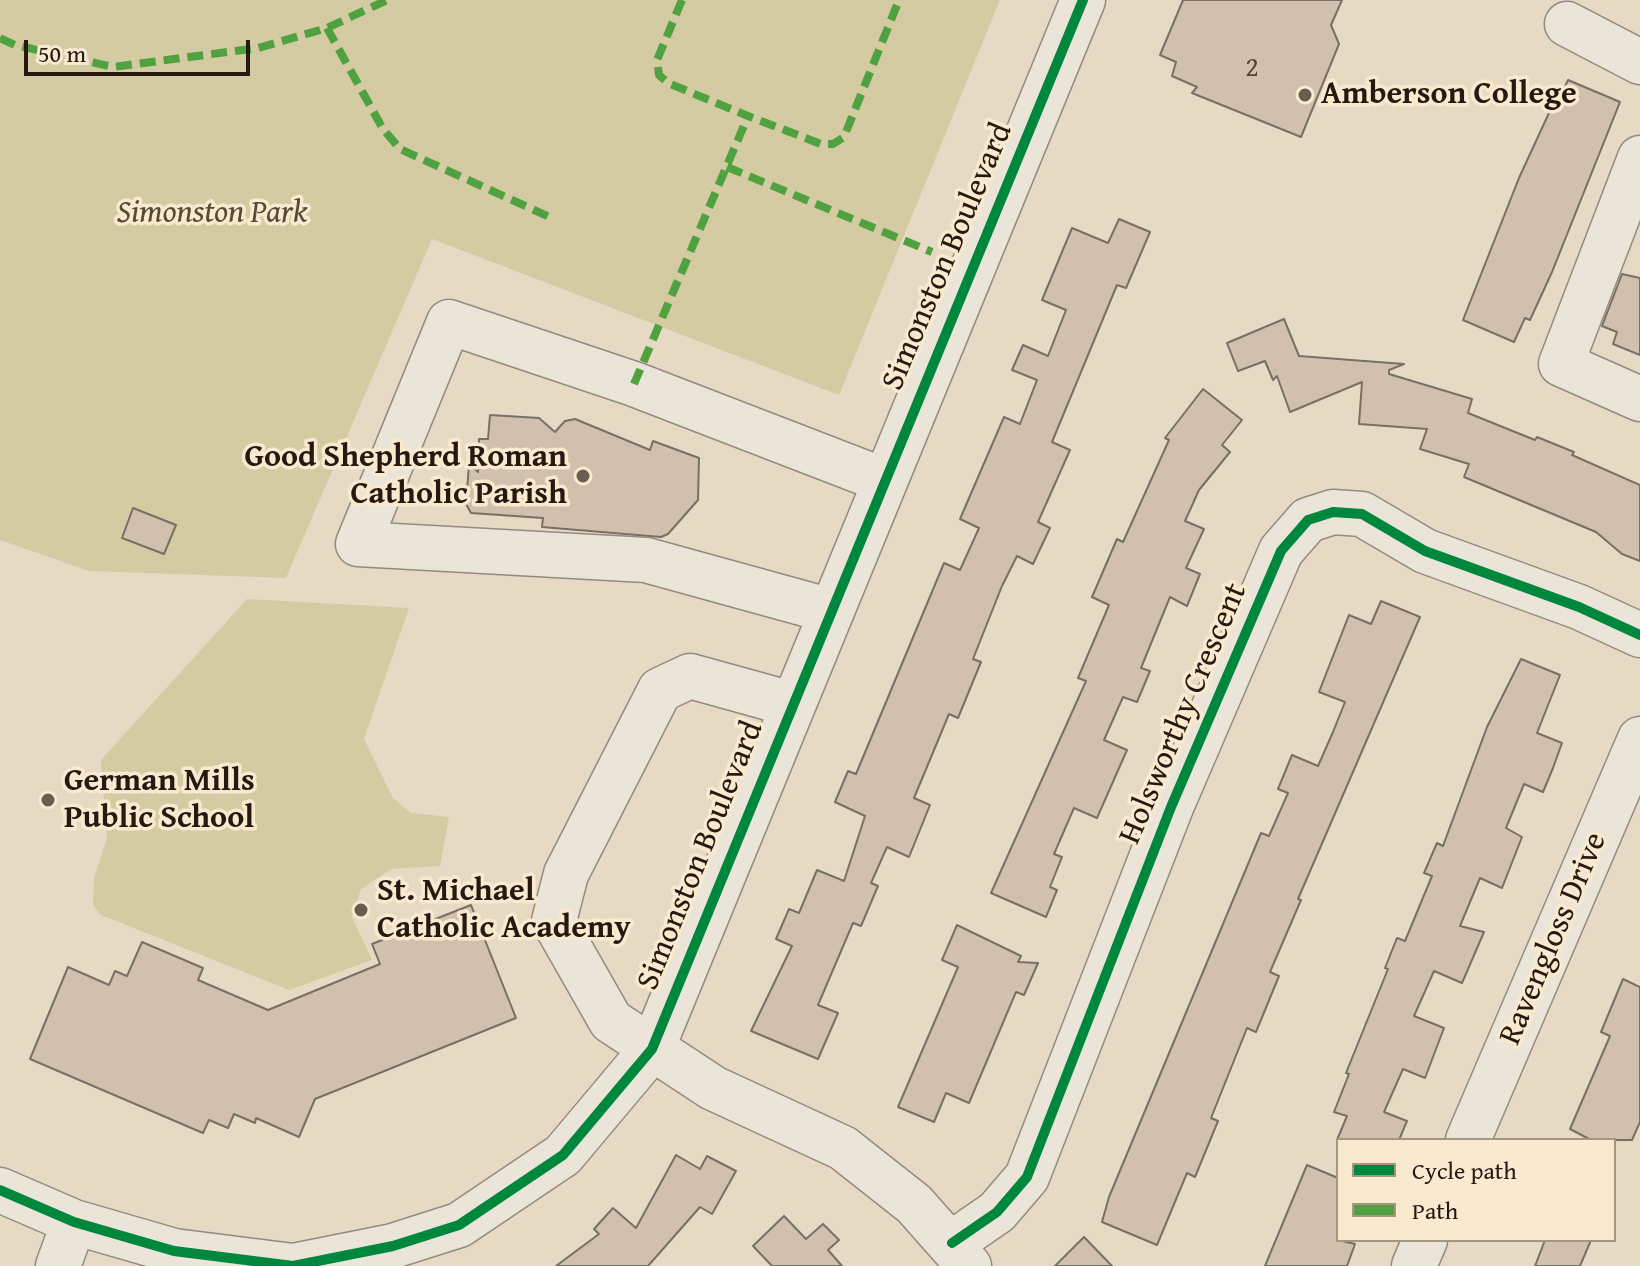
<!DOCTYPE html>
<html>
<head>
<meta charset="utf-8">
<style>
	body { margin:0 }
	#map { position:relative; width:1640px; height:1266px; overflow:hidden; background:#e7dac4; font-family:"Gentium Book Plus",serif }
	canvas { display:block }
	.legend { position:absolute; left:1336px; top:1138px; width:280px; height:104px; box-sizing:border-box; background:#f9e9cf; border:2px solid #a49683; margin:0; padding:10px 14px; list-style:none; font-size:24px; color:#251911 }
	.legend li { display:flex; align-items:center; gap:16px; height:40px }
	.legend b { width:40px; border:2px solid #a49683 }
	.scale { position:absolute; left:24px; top:40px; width:226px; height:36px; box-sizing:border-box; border:4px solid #251911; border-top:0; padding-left:10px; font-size:24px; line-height:28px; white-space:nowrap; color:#251911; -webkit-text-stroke:6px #f9e9cf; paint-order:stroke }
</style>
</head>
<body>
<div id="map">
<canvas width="1640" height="1266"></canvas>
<ul class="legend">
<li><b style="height:10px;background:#00873e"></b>Cycle path</li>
<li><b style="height:10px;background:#50a13f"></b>Path</li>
</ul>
<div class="scale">50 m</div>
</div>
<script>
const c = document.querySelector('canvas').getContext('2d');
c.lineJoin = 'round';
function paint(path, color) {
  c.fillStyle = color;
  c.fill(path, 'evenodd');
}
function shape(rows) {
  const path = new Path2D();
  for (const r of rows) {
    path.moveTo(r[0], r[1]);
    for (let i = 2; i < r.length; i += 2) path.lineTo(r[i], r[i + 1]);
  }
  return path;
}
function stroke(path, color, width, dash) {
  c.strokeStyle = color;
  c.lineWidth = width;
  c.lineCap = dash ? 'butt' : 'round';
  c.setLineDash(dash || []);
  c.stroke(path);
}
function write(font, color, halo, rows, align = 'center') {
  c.font = font + ' "Gentium Book Plus",serif';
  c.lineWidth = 7;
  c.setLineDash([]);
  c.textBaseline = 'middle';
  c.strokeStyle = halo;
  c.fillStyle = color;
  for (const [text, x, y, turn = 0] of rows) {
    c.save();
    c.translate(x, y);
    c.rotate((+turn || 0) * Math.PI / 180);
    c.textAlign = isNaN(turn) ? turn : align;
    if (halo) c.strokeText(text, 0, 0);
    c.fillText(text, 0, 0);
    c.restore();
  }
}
paint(shape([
	[0,0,1000,0,839,395,432,239,286,578,89,571,0,540],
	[247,599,409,608,364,739,393,798,411,813,449,817,440,866,391,869,361,889,352,917,372,960,289,990,101,915,93,905,94,878,107,838,101,760]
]), '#d4cba3');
const building = shape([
	[1183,0,1342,0,1331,25,1339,44,1301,137,1192,93,1197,87,1172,76,1176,62,1160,55,1183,0],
	[1568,80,1620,102,1552,272,1530,320,1525,318,1514,342,1463,320,1519,178,1554,102,1557,104,1568,80],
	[1119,219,1150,232,1126,288,1117,285,1052,442,1070,450,1038,522,1050,528,1033,564,1017,556,1002,586,973,659,981,662,958,718,949,714,914,798,930,805,909,857,887,847,871,883,878,886,861,926,853,923,818,1005,838,1013,818,1059,751,1031,792,946,776,939,789,909,799,913,817,870,844,881,865,816,835,802,848,771,856,774,944,563,960,570,979,528,960,519,1004,417,1020,424,1037,380,1012,370,1023,345,1048,356,1066,310,1042,300,1072,228,1108,243,1119,219],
	[1622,274,1640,278,1640,355,1613,344,1617,332,1602,326,1622,274],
	[1284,319,1299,356,1404,364,1389,370,1389,374,1472,399,1468,413,1535,440,1537,437,1574,452,1572,455,1640,485,1640,561,1622,554,1596,532,1464,477,1469,464,1420,449,1427,429,1359,424,1362,382,1290,412,1277,376,1273,380,1265,361,1238,371,1227,343,1284,319],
	[1203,389,1242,420,1222,445,1230,452,1199,490,1185,521,1204,529,1186,568,1200,574,1187,606,1170,597,1141,668,1150,671,1137,702,1123,697,1104,740,1127,750,1097,818,1074,808,1054,854,1062,857,1050,887,1057,890,1046,917,991,893,1086,681,1078,678,1109,605,1092,597,1117,539,1123,542,1169,440,1165,438,1203,389],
	[490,415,539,418,555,432,565,421,575,419,650,450,653,441,699,458,698,500,668,534,661,537,542,527,543,518,471,513,466,504,469,464,478,472,479,439,488,439,490,415],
	[133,508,176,525,164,554,122,538,133,508],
	[1381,601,1420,617,1298,899,1301,900,1270,972,1279,976,1256,1032,1247,1028,1211,1118,1218,1121,1195,1177,1187,1173,1157,1245,1102,1222,1109,1197,1261,833,1269,836,1288,793,1278,789,1292,755,1318,766,1333,732,1345,702,1319,692,1349,615,1371,624,1381,601],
	[1521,659,1560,675,1537,733,1562,743,1553,768,1543,792,1524,784,1506,828,1522,837,1502,888,1480,878,1460,926,1484,932,1462,983,1434,971,1414,1016,1444,1028,1425,1078,1403,1069,1384,1112,1407,1121,1399,1140,1337,1140,1347,1116,1334,1112,1349,1074,1346,1073,1388,969,1385,968,1397,938,1405,941,1432,876,1424,873,1437,843,1443,846,1487,727,1521,659],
	[471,905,516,1018,315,1099,299,1137,256,1118,255,1123,234,1114,228,1128,209,1120,203,1133,30,1059,68,967,109,985,115,971,127,976,142,942,203,968,198,980,268,1010,380,964,372,944,471,905],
	[957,925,1021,956,1018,962,1038,963,1024,995,1016,992,969,1103,946,1093,934,1122,898,1107,958,967,942,960,957,925],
	[1623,979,1640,987,1640,1122,1632,1140,1591,1140,1570,1129,1610,1036,1601,1032,1623,979],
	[676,1155,700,1169,707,1156,736,1171,712,1214,700,1207,648,1266,556,1266,599,1234,594,1229,613,1208,636,1228,676,1155],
	[1307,1165,1338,1178,1338,1240,1355,1244,1347,1266,1265,1266,1307,1165],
	[784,1216,806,1239,823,1224,839,1240,828,1250,842,1266,772,1266,753,1246,784,1216],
	[1084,1237,1112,1266,1055,1266,1084,1237],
	[1545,1240,1591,1240,1580,1266,1535,1266,1545,1240]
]);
paint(building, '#d2c0ae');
stroke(building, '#787065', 2);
const minor = shape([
	[1567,24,1640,62],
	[1640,158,1561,364,1640,399],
	[831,611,646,560,358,544,449,322,634,384,883,480],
	[791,704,690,676,660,690,566,874,554,921,611,1021,713,1088,843,1148,914,1204,969,1266],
	[1468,1140,1640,739],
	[0,1190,74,1222,174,1251,293,1266,393,1246,459,1225,563,1155,652,1049,1083,0],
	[952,1243,997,1212,1027,1177,1171,807,1281,551,1308,520,1333,512,1362,514,1425,551,1579,607,1640,635],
	[58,1266,74,1222],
	[1414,1266,1425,1240]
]);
stroke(minor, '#938b7e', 47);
stroke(minor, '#eae4d9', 44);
stroke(shape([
	[682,0,657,60,659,75,668,83,748,116,821,144,833,144,844,137,899,0],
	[327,28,383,129,400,149,554,219],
	[0,38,15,45,113,67,258,48,327,28,387,0],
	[727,167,932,252],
	[634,384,748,116]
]), '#50a13f', 8, [16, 8]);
stroke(shape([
	[0,1190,74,1222,174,1251,293,1266,393,1246,459,1225,563,1155,652,1049,1083,0],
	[952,1243,997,1212,1027,1177,1171,807,1281,551,1308,520,1333,512,1362,514,1425,551,1579,607,1640,635]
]), '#00873e', 10);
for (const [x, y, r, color] of [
	[1305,95,8,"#695d50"],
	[583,476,8,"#695d50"],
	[48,800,8,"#695d50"],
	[361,910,8,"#695d50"]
]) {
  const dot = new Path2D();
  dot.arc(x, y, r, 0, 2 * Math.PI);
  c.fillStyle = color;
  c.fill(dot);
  stroke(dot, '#f9e9cf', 3);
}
write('28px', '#504338', null, [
	["2",1252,69]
]);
write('bold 32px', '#251911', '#f9e9cf', [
	["Amberson College",1321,95],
	["Good Shepherd Roman",567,458,"right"],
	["Catholic Parish",567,495,"right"],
	["German Mills",64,782],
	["Public School",64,819],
	["St. Michael",377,892],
	["Catholic Academy",377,929]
], 'left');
write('italic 32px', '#554b35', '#f9e9cf', [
	["Simonston Park",212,214]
]);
write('32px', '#251911', '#f9e9cf', [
	["Simonston Boulevard",948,257,-67],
	["Holsworthy Crescent",1184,714,-67],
	["Simonston Boulevard",701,856,-68],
	["Ravengloss Drive",1554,939,-67]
]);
</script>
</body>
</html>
